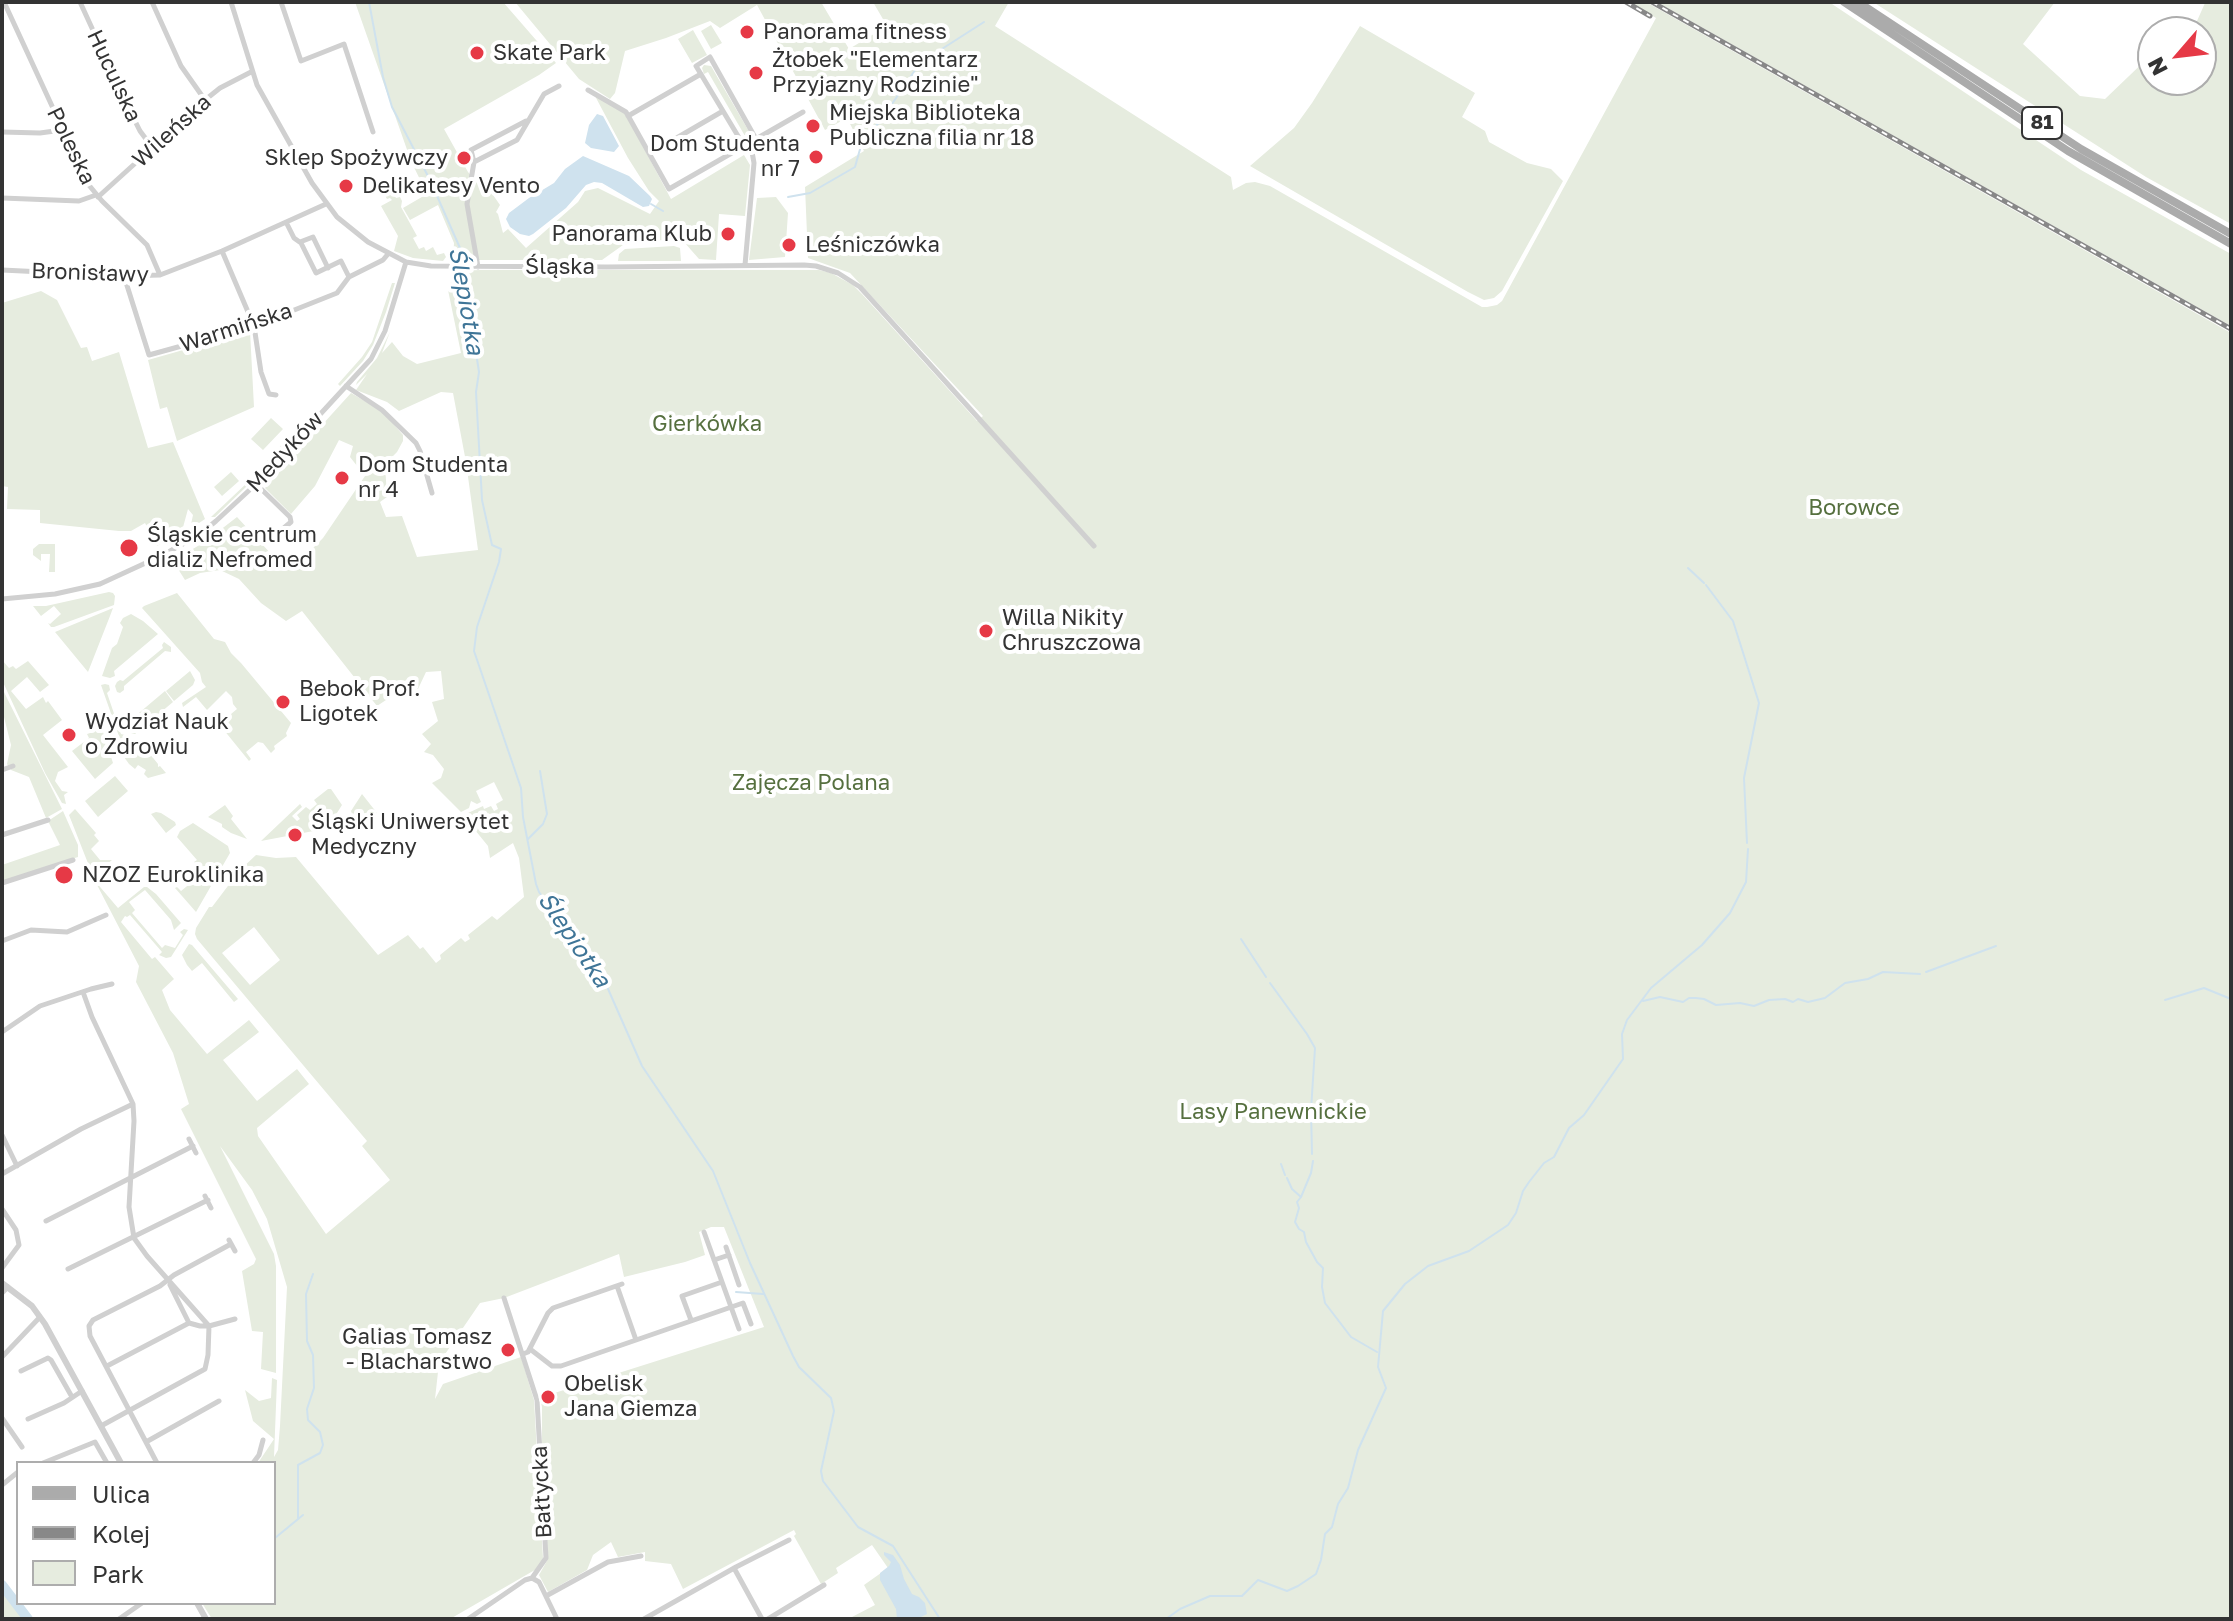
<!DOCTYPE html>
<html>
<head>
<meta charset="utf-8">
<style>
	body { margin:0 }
	#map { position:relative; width:2233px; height:1621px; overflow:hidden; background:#fff; font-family:"Golos Text",sans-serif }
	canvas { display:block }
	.frame { position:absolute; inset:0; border:4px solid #333; pointer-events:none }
	.legend { position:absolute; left:16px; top:1461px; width:260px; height:144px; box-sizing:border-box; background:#fff; border:2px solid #adadad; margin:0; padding:10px 14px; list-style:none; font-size:24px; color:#333 }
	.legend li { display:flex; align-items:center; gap:16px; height:40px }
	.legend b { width:40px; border:2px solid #adadad }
	.north { position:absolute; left:2137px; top:16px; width:80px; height:80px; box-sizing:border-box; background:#fff; border:2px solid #adadad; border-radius:50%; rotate:242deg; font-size:22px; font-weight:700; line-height:32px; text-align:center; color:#333 }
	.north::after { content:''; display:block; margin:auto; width:28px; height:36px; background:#e63946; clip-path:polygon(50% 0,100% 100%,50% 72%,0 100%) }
</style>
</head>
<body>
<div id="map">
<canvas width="2233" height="1621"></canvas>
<div class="frame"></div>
<ul class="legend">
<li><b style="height:10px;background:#ababab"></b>Ulica</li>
<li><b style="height:10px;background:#888"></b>Kolej</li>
<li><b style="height:22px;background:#e6ecdf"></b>Park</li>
</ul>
<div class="north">N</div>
</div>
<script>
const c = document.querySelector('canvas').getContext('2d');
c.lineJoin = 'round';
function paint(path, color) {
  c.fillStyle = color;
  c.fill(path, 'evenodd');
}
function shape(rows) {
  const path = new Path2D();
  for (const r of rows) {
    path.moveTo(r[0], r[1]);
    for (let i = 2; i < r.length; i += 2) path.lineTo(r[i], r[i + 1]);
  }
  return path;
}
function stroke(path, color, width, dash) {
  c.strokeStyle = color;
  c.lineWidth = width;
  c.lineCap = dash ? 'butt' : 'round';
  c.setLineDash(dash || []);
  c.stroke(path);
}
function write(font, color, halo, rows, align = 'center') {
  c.font = font + ' "Golos Text",sans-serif';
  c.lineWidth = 8;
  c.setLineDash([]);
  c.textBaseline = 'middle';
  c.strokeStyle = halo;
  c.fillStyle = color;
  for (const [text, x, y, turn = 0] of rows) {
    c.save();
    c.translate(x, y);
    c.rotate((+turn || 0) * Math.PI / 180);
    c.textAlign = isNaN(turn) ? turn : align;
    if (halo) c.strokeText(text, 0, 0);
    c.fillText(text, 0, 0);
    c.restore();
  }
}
paint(shape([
	[355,2,503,2,556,63,539,75,444,129,468,172,478,184,491,192,500,205,496,212,498,214,503,233,508,229,526,248,578,202,585,191,598,188,650,214,659,201,649,191,628,158,595,96,625,113,671,199,744,155,750,165,745,216,719,214,716,260,699,259,684,242,670,239,623,245,602,260,453,260,454,243,438,205,410,220,403,208,427,194,411,161],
	[515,2,821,2,849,49,887,26,873,2,1009,2,995,26,1231,177,1233,190,1246,183,1255,182,1270,186,1482,307,1487,307,1497,305,1502,301,1656,18,1630,2,1646,2,2231,333,2231,1619,853,1619,852,1617,875,1605,864,1585,888,1568,872,1545,836,1568,838,1573,821,1584,794,1536,796,1534,794,1530,683,1589,671,1564,645,1561,645,1552,618,1557,611,1542,593,1555,587,1570,548,1592,539,1575,548,1559,542,1453,542,1407,539,1394,546,1393,546,1390,549,1389,551,1394,587,1383,764,1327,724,1227,711,1227,699,1232,705,1255,685,1262,624,1277,619,1254,504,1298,480,1303,439,1363,435,1399,443,1384,521,1357,534,1400,543,1558,540,1567,450,1619,212,1619,202,1603,274,1603,274,1463,258,1463,274,1439,253,1421,245,1390,259,1401,271,1398,272,1378,277,1380,274,1457,278,1450,280,1426,287,1287,267,1219,252,1190,220,1146,274,1254,276,1266,276,1373,261,1369,263,1332,252,1331,242,1271,254,1264,256,1259,181,1109,189,1104,173,1053,136,982,139,966,95,881,118,908,144,887,147,887,156,894,181,923,174,930,171,920,145,890,129,902,135,910,132,913,162,948,165,945,175,948,183,935,180,932,184,929,188,930,171,957,166,958,159,955,162,952,130,915,127,917,125,916,121,922,152,959,155,957,174,979,162,990,170,1010,207,1054,249,1020,259,1032,223,1060,257,1101,297,1069,309,1084,257,1128,258,1136,326,1234,390,1180,362,1146,367,1141,197,939,195,934,196,928,209,907,212,907,240,870,256,855,276,858,296,857,378,955,408,935,420,949,423,947,436,963,441,959,440,955,461,938,465,942,470,939,468,935,492,916,497,920,524,897,519,858,513,843,490,858,488,846,466,819,468,813,483,806,484,809,491,806,494,811,498,809,496,804,503,800,494,782,476,791,481,802,477,804,471,801,469,808,461,812,432,783,441,778,444,769,433,755,424,752,431,744,422,734,438,721,432,702,444,699,441,671,426,672,418,689,411,693,407,686,377,706,302,611,286,621,261,603,239,579,220,570,200,573,185,580,173,561,206,541,237,517,285,569,308,553,323,538,365,476,350,457,353,446,339,440,315,486,291,514,265,488,351,393,382,411,403,435,403,441,397,452,385,464,387,497,380,502,386,517,402,516,417,557,478,550,466,462,453,393,441,392,399,411,387,402,356,390,367,374,356,385,357,382,377,358,390,332,382,353,392,342,403,356,417,364,461,353,448,290,455,271,481,270,819,270,831,273,853,285,862,294,977,421,983,416,850,273,808,258,805,187,864,151,847,118,825,130,757,5,720,28,710,21,666,38,625,51,615,93,610,99,579,79],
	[254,927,280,960,250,985,222,953],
	[1657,2,1829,2,2081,170,2231,254,2231,326],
	[1873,2,2055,2,2023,44,2080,96,2105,99,2153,53,2153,80,2201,80,2201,32,2177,32,2180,28,2193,30,2205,3,2173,4,2174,2,2231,2,2231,224,2146,177],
	[711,25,722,43,711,49,701,31],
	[1360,26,1475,93,1462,117,1485,131,1489,142,1527,163,1551,169,1563,181,1502,291,1494,298,1484,300,1468,292,1250,166,1294,128,1312,103],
	[693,30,707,55,692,63,678,39],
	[704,65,711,66,751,135,750,141,744,141,745,136,708,72,704,74,702,68],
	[390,188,396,198,400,197,402,201,401,207,417,236,413,238,419,249,424,247,426,251,433,247,437,255,444,253,446,257,443,261,413,258,394,251,398,236,381,206,392,200,390,198,387,199,383,192],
	[776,197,788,213,785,257,749,260,757,198],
	[674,246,680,248,681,261,618,261,619,254,625,249],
	[392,283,395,283,386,312,373,345,363,361,340,386,338,384,362,357,372,342],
	[41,291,57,300,81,348,87,347,92,361,119,352,148,448,173,442,205,519,190,529,193,515,188,509,182,531,157,546,145,523,131,531,119,531,40,523,40,510,7,509,8,487,2,486,2,303],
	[250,331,254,407,177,441,167,407,160,409,148,360],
	[271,418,283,429,263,450,251,439],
	[293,432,295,434,248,485,215,517,211,517,249,481],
	[231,472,239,481,222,496,214,487],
	[39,544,55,544,55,572,49,572,50,554,41,554,41,561,33,555,33,549],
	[109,592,113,593,115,596,114,605,54,627,51,627,48,623,50,624,61,614,54,606,41,616,33,606,46,606],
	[177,593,214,639,225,642,231,653,241,663,291,723,286,733,287,736,274,746,275,749,271,753,263,743,258,742,246,752,251,759,249,761,219,724,237,709,233,704,232,697,226,691,207,710,196,697,183,707,182,703,206,687,202,682,200,673,142,608,144,606],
	[113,608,110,616,88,672,55,632],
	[131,614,143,621,158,634,114,671,115,676,110,678,102,676,112,648,117,644,123,627,120,623,123,618],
	[164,642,171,647,171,652,165,651,124,686,124,690,120,693,117,692,115,686,117,682,120,680,123,681,163,648,162,645],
	[2,660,9,668,13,666,16,669,28,661,49,685,40,692,27,677,11,691,26,709,43,697,46,703,48,701,62,720,43,735,68,767,58,772,55,781,62,791,68,792,64,795,66,804,62,803,45,773,2,680],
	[190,671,195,680,193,685,174,701,166,691],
	[105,684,109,685,110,690,107,693,121,734,125,735,125,740,121,742,101,685],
	[165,691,173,702,135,734,131,733,126,720,127,716,130,715,133,718],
	[4,692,62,809,46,818,29,777,11,770,7,764,11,745,2,709,2,693],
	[102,729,113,763,95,779,72,751,89,738,87,734],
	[141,743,158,764,158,767,160,766,166,773,148,778,144,774,146,770,138,765,135,769,129,764,124,757],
	[115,776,128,791,98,817,85,801],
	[328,789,331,789,342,805,330,824,324,829,261,841,300,804,302,807,292,816,297,821,300,819,297,815,306,807,310,810,317,804,314,800],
	[362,794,377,813,362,825,356,825,351,811],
	[225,805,233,816,231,819,247,839,231,833,222,827,222,824,208,817],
	[75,809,96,833,94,835,99,841,91,849,100,860,112,860,93,876,69,815],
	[63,811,78,845,78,857,2,881,2,865,60,845,48,821],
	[156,812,161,813,175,822,176,825,166,833,151,814],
	[193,823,228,846,230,853,196,912,175,888,177,887,181,891,203,873,194,862,197,860,177,837,180,831],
	[189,944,192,945,238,999,234,1002,202,963,192,971,187,965,182,955],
	[2,1586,20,1610,27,1619,2,1619]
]), '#e6ecdf');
paint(shape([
	[597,114,603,116,619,146,614,152,591,148,585,143,589,125],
	[583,156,629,176,650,196,652,199,649,206,643,207,602,183,594,182,586,185,566,208,533,234,529,236,520,234,510,227,506,219,509,213,529,198,554,183,565,169],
	[884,1552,893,1555,900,1565,904,1579,912,1594,919,1597,925,1603,927,1614,917,1619,897,1619,896,1609,880,1580,880,1573,889,1566,891,1562,884,1555]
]), '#cfe2ee');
stroke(shape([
	[369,2,383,77,392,107,430,180,460,248,479,372,476,392,482,500,492,545,501,549,499,562,477,627,474,651,521,788,523,817,536,884,539,892,601,973,642,1066,713,1171,750,1263,793,1356,799,1367,831,1398,834,1411,821,1471,823,1481,858,1527,893,1546,940,1619],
	[788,197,810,193,855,167,864,135,879,123,920,63,984,22],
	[651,204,663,211],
	[1688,568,1704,583],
	[1706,585,1733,621,1759,703,1744,778,1747,843],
	[528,839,543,824,547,814,540,771],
	[1241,939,1266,977],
	[1926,972,1996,946],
	[1270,983,1307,1034,1315,1048,1311,1110,1312,1154],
	[2165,1000,2204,988,2231,999],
	[1643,1001,1660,997,1683,1002,1689,998,1696,998,1704,999,1716,1005,1740,1003,1754,1006,1769,1000,1785,999,1793,1002,1798,999,1808,1002,1825,998,1845,983,1868,979,1883,972,1920,974],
	[1281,1164,1285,1175],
	[1287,1178,1292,1189,1301,1197,1297,1202,1299,1208,1295,1222,1299,1229,1304,1232,1306,1242,1317,1262,1323,1268,1322,1287,1325,1303,1351,1337,1377,1352],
	[1301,1197,1311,1173,1313,1161],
	[736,1292,763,1294],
	[298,1518,298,1465,320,1453,323,1445,320,1432,308,1420,307,1409,314,1388,313,1355,307,1341,306,1294,313,1274],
	[275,1538,303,1515],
	[1166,1619,1180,1609,1210,1596,1242,1596,1258,1580,1287,1591,1298,1586,1316,1574,1321,1560,1325,1534,1332,1527,1338,1504,1348,1488,1358,1450,1386,1388,1378,1367,1383,1311,1405,1284,1428,1266,1469,1251,1508,1225,1516,1213,1523,1191,1529,1182,1544,1163,1554,1157,1569,1128,1584,1115,1623,1059,1622,1034,1627,1020,1651,988,1702,945,1730,913,1746,882,1748,849]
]), '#cfe2ee', 2);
stroke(shape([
	[2,1585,28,1619]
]), '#cfe2ee', 10);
stroke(shape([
	[4,2,88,184,102,201,147,245,160,275],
	[80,2,130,111,140,131,152,147],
	[152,2,181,66,205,100],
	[231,2,257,85,312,183,337,217,368,242,406,262,431,266,607,267,804,265,816,266,838,273,860,287,1094,546],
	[281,2,301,61,344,44,373,132],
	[588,90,626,112,669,189,744,146,751,146],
	[628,116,701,74],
	[2,132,40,133,62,130],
	[668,143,723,111],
	[744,146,696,66,710,57,756,139],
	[474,162,471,150,526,121],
	[98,197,205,100,220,88,251,72],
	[2,198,79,201,96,195],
	[286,222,294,238,301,243,316,273,341,261,349,277],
	[300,242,313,237,328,268],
	[222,251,254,326,261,372,269,394,276,395],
	[745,265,754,163,751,146,756,139,803,112],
	[478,267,467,204,474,162,517,140,544,94,559,86],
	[2,270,124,276,160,275,222,251,326,204],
	[124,276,149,355,254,326,337,293,349,277,383,260,388,254],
	[346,386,382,410,416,443,420,451,432,493],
	[256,484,290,517,291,522,273,537],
	[2,599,55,594,100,584,163,555,199,535,216,521,256,484,371,359,385,331,406,262],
	[2,770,13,766],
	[2,835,48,820],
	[2,883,73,860],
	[2,941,31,930,67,932,106,915],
	[83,992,92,1017,133,1104,134,1121,129,1207,134,1238,147,1256,209,1326],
	[2,1032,40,1006,91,989,112,984],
	[2,1135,17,1166],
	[189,1139,196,1153],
	[2,1174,81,1129,133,1104],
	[205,1196,211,1208],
	[2,1209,16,1230,19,1245,2,1268],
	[46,1221,193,1146],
	[704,1232,739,1329],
	[229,1240,235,1251],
	[726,1247,739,1285],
	[714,1260,729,1255],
	[68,1269,208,1200],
	[170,1285,189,1323],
	[617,1286,636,1340],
	[2,1293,8,1287],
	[691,1320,682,1296,722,1282],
	[530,1349,552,1366,561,1366,743,1303,751,1324],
	[523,1354,528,1352,548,1313,553,1308,622,1284],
	[2,1357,40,1317],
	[107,1366,189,1323,200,1326,209,1326,235,1319],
	[21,1371,48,1358,51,1360,72,1397],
	[2,1418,22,1447],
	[28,1419,64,1403,82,1391],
	[101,1426,205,1369,208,1355,209,1326],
	[146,1442,219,1401],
	[43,1463,95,1442,107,1463],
	[157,1463,90,1336,89,1326,93,1320,160,1286,174,1275,231,1244],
	[253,1463,259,1455,263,1440],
	[2,1485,18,1472],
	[734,1568,762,1619],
	[532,1578,539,1582,557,1619],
	[546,1596,608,1562,641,1556],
	[119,1619,142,1603],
	[468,1619,525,1580,532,1578,546,1558,537,1400,504,1298],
	[644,1619,736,1567,789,1540],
	[768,1619,824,1585]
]), '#d0d0d0', 5);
stroke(shape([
	[2,1283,32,1306,45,1324,121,1463],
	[197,1603,206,1619]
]), '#d0d0d0', 6);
stroke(shape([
	[1844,2,2068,151,2231,244],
	[1858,2,2081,149,2231,234]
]), '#ababab', 8);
const rail = shape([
	[1626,2,1650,16],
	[1652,2,2231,329]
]);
stroke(rail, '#888', 5);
stroke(rail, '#fff', 2, [6]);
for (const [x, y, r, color] of [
	[747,32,8,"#e63946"],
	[477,53,8,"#e63946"],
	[756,73,8,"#e63946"],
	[813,126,8,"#e63946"],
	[816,157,8,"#e63946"],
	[464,158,8,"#e63946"],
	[346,186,8,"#e63946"],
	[728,234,8,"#e63946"],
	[789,245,8,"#e63946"],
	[342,478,8,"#e63946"],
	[129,548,10,"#e63946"],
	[986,631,8,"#e63946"],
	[283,702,8,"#e63946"],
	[69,735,8,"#e63946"],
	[295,835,8,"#e63946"],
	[64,875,10,"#e63946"],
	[508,1350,8,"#e63946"],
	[548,1397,8,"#e63946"]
]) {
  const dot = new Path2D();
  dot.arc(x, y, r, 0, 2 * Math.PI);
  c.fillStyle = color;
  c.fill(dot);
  stroke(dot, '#fff', 3);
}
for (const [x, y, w] of [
	[2042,123,40]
]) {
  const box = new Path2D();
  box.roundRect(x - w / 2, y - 16, w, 32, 6);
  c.fillStyle = '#fff';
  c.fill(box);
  stroke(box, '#333', 2);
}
write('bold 20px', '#333', null, [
	["81",2042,123]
]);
write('22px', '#333', '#fff', [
	["Panorama fitness",763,32],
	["Skate Park",493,53],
	["Żłobek \"Elementarz",772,60],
	["Przyjazny Rodzinie\"",772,85],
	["Miejska Biblioteka",829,113],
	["Publiczna filia nr 18",829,138],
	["Dom Studenta",800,144,"right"],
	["nr 7",800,169,"right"],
	["Sklep Spożywczy",448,158,"right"],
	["Delikatesy Vento",362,186],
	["Panorama Klub",712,234,"right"],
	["Leśniczówka",805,245],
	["Dom Studenta",358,465],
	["nr 4",358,490],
	["Śląskie centrum",147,535],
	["dializ Nefromed",147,560],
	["Willa Nikity",1002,618],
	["Chruszczowa",1002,643],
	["Bebok Prof.",299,689],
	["Ligotek",299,714],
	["Wydział Nauk",85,722],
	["o Zdrowiu",85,747],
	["Śląski Uniwersytet",311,822],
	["Medyczny",311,847],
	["NZOZ Euroklinika",82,875],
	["Galias Tomasz",492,1337,"right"],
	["- Blacharstwo",492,1362,"right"],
	["Obelisk",564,1384],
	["Jana Giemza",564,1409]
], 'left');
write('22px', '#333', '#fff', [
	["Huculska",114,76,65],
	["Wileńska",172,131,-42],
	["Poleska",71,146,64],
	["Śląska",560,267],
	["Bronisławy",90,273,2],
	["Warmińska",236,328,-18],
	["Medyków",285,452,-47],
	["Bałtycka",542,1492,-93]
]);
write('22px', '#56703f', '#fff', [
	["Gierkówka",707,424],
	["Borowce",1854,508],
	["Zajęcza Polana",811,783],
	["Lasy Panewnickie",1273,1112]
]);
write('italic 24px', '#3f7597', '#fff', [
	["Ślepiotka",466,301,80],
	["Ślepiotka",574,940,56]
]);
</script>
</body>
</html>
